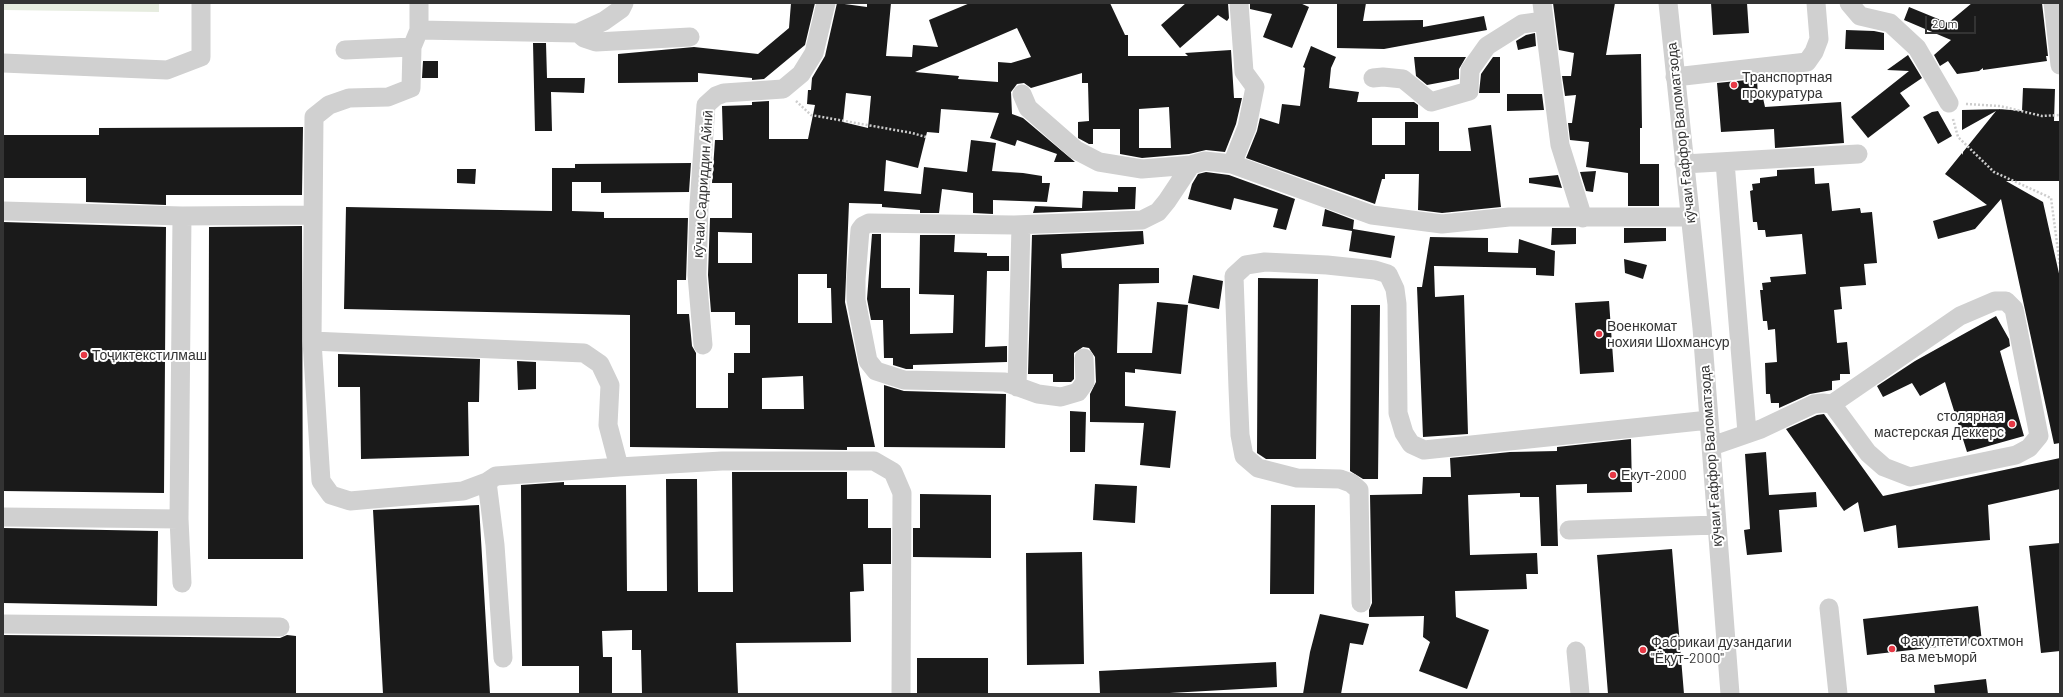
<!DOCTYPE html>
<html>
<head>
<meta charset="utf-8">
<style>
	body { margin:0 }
	#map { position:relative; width:2063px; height:697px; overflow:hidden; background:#fff; font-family:Barlow,sans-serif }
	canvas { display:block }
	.frame { position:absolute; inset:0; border:4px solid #333; pointer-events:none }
	.scale { position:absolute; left:1925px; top:16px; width:51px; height:18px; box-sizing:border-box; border:2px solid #333; border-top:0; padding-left:5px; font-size:12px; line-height:14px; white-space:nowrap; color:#333; -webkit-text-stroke:3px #fff; paint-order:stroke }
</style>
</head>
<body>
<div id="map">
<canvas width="2063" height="697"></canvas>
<div class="frame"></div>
<div class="scale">20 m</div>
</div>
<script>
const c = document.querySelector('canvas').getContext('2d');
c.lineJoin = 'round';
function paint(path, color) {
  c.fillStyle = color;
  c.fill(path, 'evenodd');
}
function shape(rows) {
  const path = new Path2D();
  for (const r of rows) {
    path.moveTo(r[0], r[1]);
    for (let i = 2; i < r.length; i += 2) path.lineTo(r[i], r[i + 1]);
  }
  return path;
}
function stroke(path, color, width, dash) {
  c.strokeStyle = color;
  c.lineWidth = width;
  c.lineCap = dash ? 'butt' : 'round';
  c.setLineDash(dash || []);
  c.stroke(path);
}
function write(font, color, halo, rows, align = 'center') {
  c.font = font + ' Barlow,sans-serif';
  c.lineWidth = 4;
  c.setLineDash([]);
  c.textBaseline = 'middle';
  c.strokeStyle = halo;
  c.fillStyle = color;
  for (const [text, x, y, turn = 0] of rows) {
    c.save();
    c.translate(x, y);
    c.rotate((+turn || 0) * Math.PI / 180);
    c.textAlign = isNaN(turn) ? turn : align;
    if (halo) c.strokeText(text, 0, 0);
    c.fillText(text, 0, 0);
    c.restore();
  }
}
paint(shape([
	[3,3,159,3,159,12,3,10]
]), '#e6ecdf');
paint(shape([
	[791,3,815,3,805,45,764,79,752,80,752,78,698,73,698,82,618,83,618,54,694,47,758,54,789,28],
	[837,3,867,7,867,3,891,3,886,56,912,57,913,45,938,47,929,20,970,3,1110,3,1125,35,1128,35,1128,56,1188,56,1185,53,1231,50,1234,98,1242,98,1236,124,1225,152,1206,150,1189,154,1142,158,1120,154,1120,129,1093,129,1093,144,1089,144,1078,138,1078,122,1089,121,1088,83,1082,83,1082,73,1031,88,1024,83,1017,84,1011,92,1012,114,1023,118,1075,162,1054,162,1057,154,1017,140,1015,146,990,138,999,113,941,109,939,133,927,132,918,168,886,160,884,191,921,194,924,167,967,172,971,140,996,143,992,171,1023,173,1042,176,1042,183,1050,183,1047,202,993,200,993,214,973,213,973,193,942,189,939,213,920,213,920,210,882,207,882,204,849,203,845,302,875,447,847,447,847,450,630,447,630,315,344,309,346,207,552,211,552,168,575,168,575,164,691,163,689,192,601,193,601,182,572,182,572,211,604,212,604,218,688,218,686,280,677,280,677,314,689,314,692,346,696,353,696,408,728,408,728,373,734,373,734,353,750,353,750,325,735,325,735,312,711,312,708,275,710,218,732,218,732,183,712,183,715,140,723,140,722,106,752,105,752,102,769,101,769,139,808,139,815,105,807,104,808,90,811,90,812,78,825,56],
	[1017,28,1031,57,1011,63,998,62,998,82,958,79,959,76,915,72],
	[846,93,871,96,868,128,843,122],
	[1169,107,1171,148,1139,148,1139,109],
	[718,232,752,233,752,263,718,263],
	[798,274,827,274,827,288,831,288,832,323,798,323],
	[803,376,804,409,762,409,762,378],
	[1186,3,1228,3,1229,18,1227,21,1218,15,1180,48,1161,25],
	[1250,3,1300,3,1309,7,1292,48,1263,37,1272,14,1250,9],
	[1337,3,1366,3,1363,21,1423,20,1423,27,1484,16,1487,30,1384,49,1337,48],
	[1553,3,1615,3,1606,55,1641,54,1642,128,1640,128,1640,164,1659,164,1659,206,1628,206,1628,173,1586,167,1589,142,1570,140,1568,123,1572,123,1576,95,1565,96,1562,76,1571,76,1574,53,1559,50],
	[1711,3,1747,3,1749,33,1713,35],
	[1972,3,2042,3,2048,56,2046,56,2047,61,1983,70,1983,68,1979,71,1957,74,1948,61,1940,66,1934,55,1951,40,1904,20,1909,7,1948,23],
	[1846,30,1874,31,1884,33,1884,50,1845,49],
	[1535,33,1536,46,1518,50,1516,41,1526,35],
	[533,43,546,43,547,78,585,78,584,93,551,92,552,131,535,131],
	[1311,46,1336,57,1331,68,1329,88,1359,92,1357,102,1414,102,1418,105,1418,118,1372,118,1372,145,1405,145,1405,122,1439,122,1439,151,1471,151,1468,128,1491,125,1501,207,1442,213,1418,210,1419,174,1385,174,1385,179,1382,179,1375,204,1246,158,1257,131,1260,118,1279,124,1282,104,1300,106,1305,68,1303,67],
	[1908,55,1922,78,1900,93,1910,106,1868,138,1851,117,1909,71,1887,70],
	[1414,57,1466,57,1459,69,1459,79,1427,85,1416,76],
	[1493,57,1500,57,1500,93,1479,93,1481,74],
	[423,61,438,61,438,78,422,78],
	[1757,79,1758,98,1763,98,1765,107,1841,102,1844,143,1775,148,1774,129,1721,132,1717,83],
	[2023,88,2055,89,2054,121,2060,121,2060,181,2006,181,2043,202,2060,278,2060,443,2054,444,2001,199,1975,229,1938,239,1933,221,1987,205,1945,174,1962,153,1963,155,1963,152,1996,111,1962,130,1962,110,2000,109,1999,109,2022,111],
	[1507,94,1542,94,1544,110,1507,111],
	[1938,111,1952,136,1938,144,1923,117,1932,112],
	[303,127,302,195,166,195,166,205,86,202,86,178,3,178,3,135,99,135,99,128],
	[1814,168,1815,184,1829,183,1832,211,1860,208,1861,213,1872,212,1877,263,1864,264,1866,285,1840,287,1842,309,1834,310,1837,343,1847,342,1850,374,1840,374,1840,380,1832,381,1832,390,1810,394,1779,408,1779,403,1771,403,1770,394,1766,394,1765,363,1777,362,1775,329,1768,330,1767,321,1763,321,1760,290,1763,290,1762,283,1771,282,1770,277,1806,274,1802,234,1766,237,1765,230,1758,230,1757,222,1753,222,1750,191,1753,190,1752,184,1760,183,1760,178,1777,176,1777,170],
	[457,169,476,169,475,184,457,183],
	[1596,171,1593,192,1586,191,1580,172],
	[1206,172,1229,175,1295,199,1286,230,1273,227,1278,209,1234,198,1231,210,1188,199,1192,184,1198,174],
	[1558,175,1562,188,1529,183,1529,178],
	[1118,187,1136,187,1135,209,1033,213,1035,206,1082,208,1083,191,1118,192],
	[1325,209,1354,220,1353,229,1395,236,1391,258,1349,251,1352,231,1322,226],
	[3,222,166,227,164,493,3,491],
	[302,226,303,559,208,559,209,227],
	[1552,228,1576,228,1576,244,1551,245],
	[1624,228,1666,228,1666,241,1624,243],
	[1143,231,1144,244,1061,254,1062,268,1159,268,1159,283,1119,284,1117,353,1152,353,1157,302,1188,305,1181,374,1135,369,1135,373,1125,372,1125,406,1176,411,1170,468,1140,465,1144,423,1090,422,1090,394,1096,382,1095,357,1089,348,1083,347,1074,353,1074,379,1071,382,1053,382,1053,374,1028,374,1032,235],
	[872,234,881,234,881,288,910,288,910,334,953,333,954,295,919,294,920,235,955,235,954,252,987,253,987,256,1009,256,1009,271,987,271,985,347,1007,346,1007,362,913,365,913,369,906,369,893,365,893,358,884,358,883,320,871,320,867,299],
	[1430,237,1488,238,1488,252,1518,253,1519,239,1555,251,1554,276,1536,275,1536,268,1434,266,1435,297,1464,295,1468,434,1423,437,1417,287,1422,287],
	[1624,259,1647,265,1643,279,1625,273],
	[1193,275,1223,281,1219,309,1188,303],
	[1258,278,1318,279,1316,459,1266,459,1257,453],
	[1609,301,1614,372,1580,374,1575,303],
	[1351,305,1380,305,1378,479,1363,479,1350,471],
	[1996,316,2009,339,2010,346,2000,351,2024,436,1967,452,1945,382,1920,396,1912,383,1883,397,1877,386,1915,361],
	[338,354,480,359,479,402,468,402,469,456,361,459,360,387,338,387],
	[517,361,536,362,536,389,518,390],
	[884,385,904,391,1006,394,1005,448,884,447],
	[1070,411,1086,412,1085,452,1070,452],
	[1824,414,1883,496,2060,458,2060,489,1988,505,1990,540,1898,548,1896,525,1864,532,1858,502,1844,511,1786,429,1817,415],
	[1631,439,1632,492,1587,493,1587,484,1556,485,1558,546,1541,546,1539,497,1520,497,1520,493,1468,495,1470,555,1537,553,1538,574,1526,574,1527,589,1455,591,1456,617,1489,630,1467,689,1419,671,1430,642,1423,637,1424,616,1369,617,1369,610,1372,603,1370,495,1422,494,1423,477,1451,477,1450,458,1510,452,1557,451,1557,447],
	[1766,452,1769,495,1816,492,1817,507,1779,510,1782,552,1747,555,1744,530,1750,529,1745,454],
	[732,472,847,472,847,499,868,499,868,528,891,528,891,564,863,564,864,591,850,592,851,642,736,643,738,694,642,694,641,650,632,650,632,630,602,631,603,657,612,657,612,694,579,694,579,666,522,666,521,485,564,482,564,485,626,485,627,591,667,591,666,479,697,479,698,592,733,592],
	[1095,484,1137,486,1135,523,1093,520],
	[920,494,991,495,991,558,913,557,913,528,920,528],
	[479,505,490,694,383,694,373,510],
	[1271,505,1315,505,1314,594,1270,594],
	[3,528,158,531,157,606,3,603],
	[2060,543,2060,651,2041,653,2029,546],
	[1672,549,1684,694,1608,694,1597,555],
	[1082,552,1084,664,1027,665,1026,553],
	[1978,606,1982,642,1867,655,1863,619],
	[1320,614,1369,624,1363,645,1350,643,1341,694,1303,694,1310,652],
	[3,635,280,638,287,635,296,636,296,694,3,694],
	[917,658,988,658,988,694,917,694],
	[1276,662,1277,687,1152,694,1100,694,1099,671],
	[1986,679,1988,694,1935,694,1934,685]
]), '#1a1a1a');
stroke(shape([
	[796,101,811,115,912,133,926,137],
	[1966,104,2000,106,2042,116,2060,115],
	[1953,119,1958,137,1994,172,2051,198,2060,266]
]), '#cdcdcd', 2.5, [2, 2]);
stroke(shape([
	[419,3,419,30,578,33,604,21,621,9,624,3],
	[1542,3,1560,145,1583,218],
	[1668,3,1702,328,1730,694],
	[1849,3,1860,16,1890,23,1917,48,1949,103],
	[2053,3,2060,65],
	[419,30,412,47,411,88,388,97,349,98,329,105,314,117,312,341,321,481,331,495,350,501,463,491,487,482,496,476,619,467],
	[578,33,584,38,596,42,690,37],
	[345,50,412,47],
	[3,63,167,70,201,57,201,3],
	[1675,77,1807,62,1814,52,1819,39,1816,3],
	[1373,78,1383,77,1403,79,1431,102,1469,91,1470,70,1487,46,1522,24,1544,21],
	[1022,94,1028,108,1076,150,1099,162,1142,169,1191,165,1205,161,1232,164,1372,215,1442,224,1509,217,1689,217],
	[1725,162,1747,433],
	[1232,164,1247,127,1255,87,1244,72,1239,3],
	[1684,164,1858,154],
	[3,211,182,216,312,215],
	[312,341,584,353,600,364,610,385,608,425,619,467,722,461,874,461,893,472,902,493,901,694],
	[703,345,697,275,699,205,706,105,716,96,724,93,783,89,801,74,814,53,826,3],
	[1084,358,1085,382,1078,392,1061,397,1038,394,1005,382,904,380,876,371,868,361,856,300,856,279,860,230,863,226,869,223,1014,225,1142,220,1158,212,1167,201,1191,165],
	[1017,387,1021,225],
	[1712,446,1761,429,1814,404,1823,403,1832,404,1868,453,1884,467,1910,477,2016,455,2029,448,2039,436,2014,309,2006,301,1995,301,1960,316,1832,404],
	[487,482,495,545,503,658],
	[3,517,179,519],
	[1569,530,1716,525],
	[182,583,179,519,182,216],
	[1361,603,1359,490,1351,483,1340,479,1297,478,1258,468,1244,456,1240,435,1238,388,1234,276,1246,265,1265,262,1327,265,1375,270,1388,274,1395,289,1397,304,1398,413,1404,433,1411,444,1424,450,1709,420],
	[1829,608,1838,694],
	[3,624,280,627],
	[1576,651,1580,694]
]), '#d0d0d0', 19);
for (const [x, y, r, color] of [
	[1734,85,4,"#e63946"],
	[1599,334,4,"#e63946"],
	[84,355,4,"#e63946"],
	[2012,424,4,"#e63946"],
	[1613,475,4,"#e63946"],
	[1892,649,4,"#e63946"],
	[1643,650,4,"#e63946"]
]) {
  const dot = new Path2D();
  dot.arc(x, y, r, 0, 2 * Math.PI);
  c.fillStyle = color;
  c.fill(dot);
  stroke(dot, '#fff', 1.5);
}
write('14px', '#333', '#fff', [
	["Транспортная",1742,77],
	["прокуратура",1742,93],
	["Военкомат",1607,326],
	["нохияи Шохмансур",1607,342],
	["Тоҷиктекстилмаш",92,355],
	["столярная",2004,416,"right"],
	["мастерская Деккерс",2004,432,"right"],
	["Екут-2000",1621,475],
	["Факултети сохтмон",1900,641],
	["ва меъморӣ",1900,657],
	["Фабрикаи дузандагии",1651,642],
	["\"Ёқут-2000\"",1651,658]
], 'left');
write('14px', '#333', '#fff', [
	["кӯчаи Ғаффор Валоматзода",1681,133,-96],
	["кӯчаи Садриддин Айнӣ",703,184,-86],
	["кӯчаи Ғаффор Валоматзода",1711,456,-94]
]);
</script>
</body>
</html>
